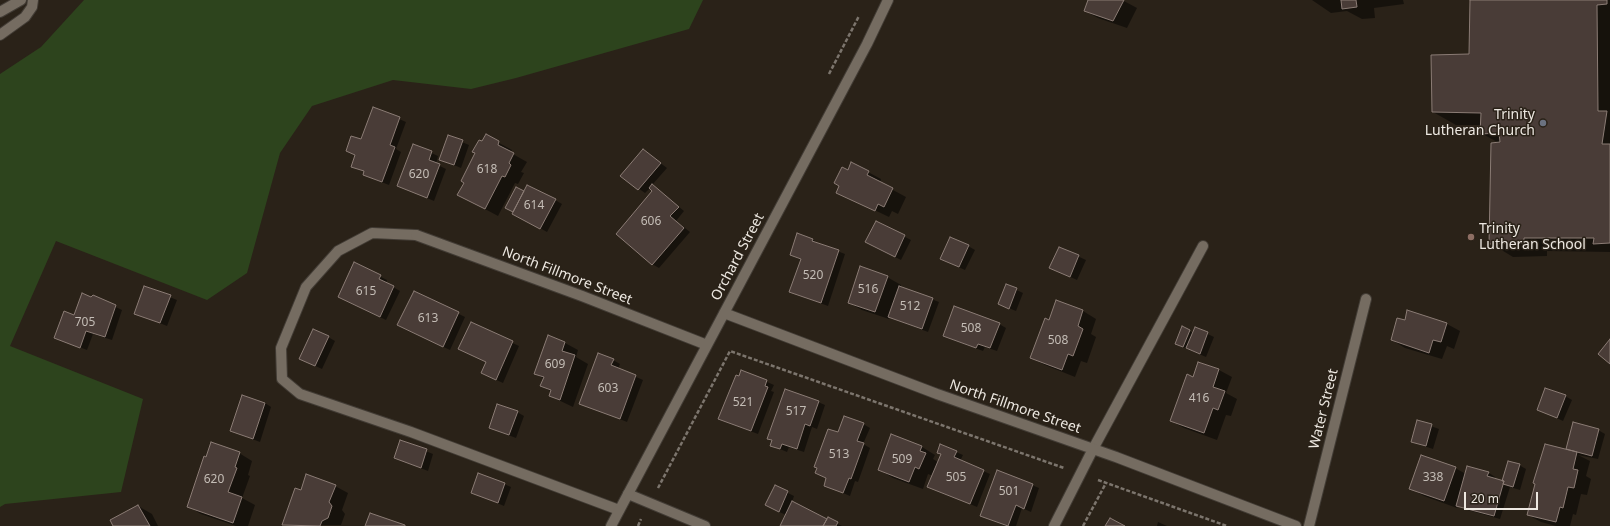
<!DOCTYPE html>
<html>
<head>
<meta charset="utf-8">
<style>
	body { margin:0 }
	#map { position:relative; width:1610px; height:526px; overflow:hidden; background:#2a2218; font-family:"Noto Sans",sans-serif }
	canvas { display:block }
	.scale { position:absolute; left:1464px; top:492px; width:74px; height:18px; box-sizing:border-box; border:2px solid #ede8e1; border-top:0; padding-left:5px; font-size:12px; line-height:14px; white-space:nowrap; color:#ede8e1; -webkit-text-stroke:3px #2a2218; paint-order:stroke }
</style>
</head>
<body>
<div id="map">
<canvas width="1610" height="526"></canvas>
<div class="scale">20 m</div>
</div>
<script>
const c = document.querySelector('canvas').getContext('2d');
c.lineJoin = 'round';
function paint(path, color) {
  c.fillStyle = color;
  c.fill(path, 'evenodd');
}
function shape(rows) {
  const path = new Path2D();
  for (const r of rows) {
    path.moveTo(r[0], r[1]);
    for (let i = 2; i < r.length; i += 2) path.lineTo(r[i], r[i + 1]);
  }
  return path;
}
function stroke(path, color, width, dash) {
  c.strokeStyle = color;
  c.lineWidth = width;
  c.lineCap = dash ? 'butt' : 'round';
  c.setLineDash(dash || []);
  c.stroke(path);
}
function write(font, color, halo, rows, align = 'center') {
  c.font = font + ' "Noto Sans",sans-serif';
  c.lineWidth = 3;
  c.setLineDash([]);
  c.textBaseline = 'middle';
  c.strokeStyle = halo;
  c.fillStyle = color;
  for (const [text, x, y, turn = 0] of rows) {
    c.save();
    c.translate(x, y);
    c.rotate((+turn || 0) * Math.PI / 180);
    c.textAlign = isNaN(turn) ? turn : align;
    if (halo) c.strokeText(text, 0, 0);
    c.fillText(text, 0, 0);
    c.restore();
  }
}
paint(shape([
	[84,0,703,0,689,29,516,78,471,89,393,80,312,106,280,153,247,273,207,300,56,241,10,346,143,399,121,492,5,504,0,507,0,74,41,47]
]), '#2d441d');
paint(shape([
	[1089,0,1122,0,1137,8,1127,28,1098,18,1085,11],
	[1312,0,1403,0,1404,4,1374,8,1375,18,1362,19,1347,11,1331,13],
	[1471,0,1610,0,1610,252,1547,251,1547,256,1513,257,1490,243,1499,143,1481,133,1481,125,1456,125,1433,112,1470,55],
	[374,108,406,122,396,149,401,152,389,185,371,178,364,175,365,172,352,166,356,155,347,151,361,141],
	[448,136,469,145,461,168,440,159],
	[486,136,512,150,511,153,527,162,521,172,524,173,518,184,515,183,498,216,459,195],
	[414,145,438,156,436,164,446,169,434,201,399,186],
	[643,150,667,168,652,185,684,211,676,221,690,232,659,268,652,264,654,191,650,188,645,193,621,176],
	[848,171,868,172,881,179,880,183,906,197,898,214,892,211,889,217,837,192],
	[524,192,555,200,562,204,547,232,520,217,506,207],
	[876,222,911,240,901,260,873,246],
	[812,239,819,244,845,254,828,306,790,292,801,260,791,255],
	[968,246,975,250,965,270,941,259],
	[1060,248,1086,260,1077,280,1051,268],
	[355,264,387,280,386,283,400,291,386,320,346,301],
	[887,277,901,285,900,287,939,302,928,332,889,317,889,319,862,310,849,303],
	[1006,285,1023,293,1016,311,1006,307],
	[145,287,177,300,167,326,135,313],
	[414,292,465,317,450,350,405,329],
	[93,296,122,310,112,340,93,334,87,350,56,338],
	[1057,301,1083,311,1096,319,1091,334,1096,337,1087,363,1081,361,1075,377,1045,365,1031,358,1049,321],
	[1405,322,1447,324,1460,331,1454,349,1447,346,1442,359,1405,348,1392,340],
	[471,323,519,346,503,383,488,376,487,362],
	[999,324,1006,328,997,351,985,347,983,351,951,339],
	[1182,327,1193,333,1195,328,1214,337,1206,357,1176,344],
	[328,337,335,341,322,369,307,362],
	[548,337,565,343,578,350,576,357,588,364,573,407,550,396,552,392,542,386,544,379,535,373],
	[613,360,620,364,618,369,643,380,627,422,581,403],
	[1199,363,1219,370,1232,377,1226,393,1237,399,1231,416,1226,415,1217,440,1184,428,1171,421,1194,378],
	[742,371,774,385,771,391,774,392,758,434,726,422],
	[1565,396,1572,400,1563,421,1538,409],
	[818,402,825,405,817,429,812,427,804,452,789,447,787,452,771,445,773,441,769,438],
	[265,403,271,407,260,442,231,431],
	[517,412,524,416,516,438,490,428],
	[1417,421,1439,429,1433,449,1412,442],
	[863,424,870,428,863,444,870,448,858,482,855,481,850,496,825,485,827,479,816,473,838,434],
	[1598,430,1605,434,1598,459,1578,455,1590,461,1586,476,1591,479,1587,495,1581,494,1576,515,1573,514,1570,526,1556,526,1541,522,1528,515,1572,452,1567,449],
	[401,441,433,454,428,471,395,458],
	[922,447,935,455,933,459,938,462,956,452,963,455,960,461,990,474,977,507,928,486,933,476,928,474,923,489,893,478,880,470],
	[239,453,252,461,248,475,250,476,242,498,255,505,248,526,236,526,201,514,188,506],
	[1519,465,1526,469,1520,490,1510,487,1500,519,1464,509,1458,506,1457,508,1424,496,1411,489,1455,468,1466,474,1468,467,1489,473,1495,477,1494,479,1503,482],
	[998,471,1039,488,1031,512,1022,508,1016,526,1006,526,988,519],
	[504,484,511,487,504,506,472,492],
	[335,486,348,493,342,510,345,514,341,525,283,525,302,492],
	[776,487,794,496,792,502,842,526,781,526,786,515,773,509],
	[138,506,152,514,158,526,115,526],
	[1158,522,1167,526,1157,526]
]), '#0007');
const building = shape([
	[1088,0,1124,0,1113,21,1084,11,1088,0],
	[1341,0,1356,0,1357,7,1342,9,1341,0],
	[1470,0,1607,0,1607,4,1597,5,1598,111,1607,111,1602,144,1610,144,1610,243,1593,244,1594,238,1524,238,1524,243,1489,244,1491,143,1500,142,1499,133,1480,134,1481,113,1432,112,1431,55,1469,54,1470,0],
	[373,107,400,117,390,145,395,147,382,182,363,175,364,171,351,167,355,155,346,151,351,136,361,139,373,107],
	[486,134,499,141,498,145,514,153,509,163,511,165,505,177,502,176,485,209,457,195,464,183,461,181,475,153,472,152,479,140,482,141,486,134],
	[448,135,463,140,454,165,439,160,448,135],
	[413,144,432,151,429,160,440,164,427,198,397,186,413,144],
	[643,149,661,163,638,190,620,176,643,149],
	[851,162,869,171,867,175,893,188,884,207,878,204,875,211,836,193,839,186,834,183,842,167,848,170,851,162],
	[652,184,679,207,670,216,684,228,652,265,616,234,652,191,649,188,652,184],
	[527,185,556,199,540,229,512,214,527,185],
	[516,187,524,191,513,212,505,208,516,187],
	[876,221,905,235,895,257,865,242,876,221],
	[797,233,813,239,812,241,839,250,821,303,789,292,801,259,790,255,797,233],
	[950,237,969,245,959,267,940,259,950,237],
	[1059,247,1079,255,1070,277,1049,268,1059,247],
	[354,262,381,275,379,279,394,286,380,317,338,297,354,262],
	[860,266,888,276,875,312,848,303,860,266],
	[1006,284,1017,288,1009,309,998,304,1006,284],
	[144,286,171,295,160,323,134,314,144,286],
	[899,286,933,298,922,329,888,317,899,286],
	[414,291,459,312,443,347,397,325,414,291],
	[82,293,91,297,93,295,116,305,105,337,86,331,80,348,54,338,64,311,74,315,82,293],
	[1056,300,1083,310,1078,326,1083,329,1073,356,1068,354,1062,370,1030,358,1045,318,1049,320,1056,300],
	[954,306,1000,323,990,348,978,344,976,348,943,336,954,306],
	[1407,310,1447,323,1441,342,1433,340,1429,353,1391,340,1397,318,1405,320,1407,310],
	[471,322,513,341,496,380,481,373,486,362,458,349,471,322],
	[1182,326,1190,330,1183,347,1175,344,1182,326],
	[1195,327,1208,332,1200,354,1186,348,1195,327],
	[313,329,329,336,315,366,299,359,313,329],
	[548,335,565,342,562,351,575,355,560,400,549,396,551,390,540,386,544,377,534,374,548,335],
	[1610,339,1610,364,1598,354,1610,339],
	[598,353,614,359,611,365,636,375,620,419,579,404,598,353],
	[1198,362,1219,369,1213,387,1225,391,1218,410,1213,408,1204,433,1170,421,1187,374,1193,377,1198,362],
	[741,370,767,380,765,386,768,387,751,431,718,419,736,375,739,376,741,370],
	[1545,388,1566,395,1557,418,1537,410,1545,388],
	[785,389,819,401,810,426,805,424,797,449,782,444,780,449,770,446,772,440,767,439,785,389],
	[242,395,265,403,253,439,230,431,242,395],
	[497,404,518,411,509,435,489,428,497,404],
	[844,416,864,423,857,441,864,443,851,479,849,478,843,493,824,486,826,478,815,473,817,468,814,467,828,429,838,432,844,416],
	[1417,420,1432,424,1426,446,1411,442,1417,420],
	[1573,422,1599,429,1592,456,1566,449,1573,422],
	[891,434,922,446,920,451,926,453,919,469,915,467,909,482,878,470,891,434],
	[400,440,427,449,421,468,394,458,400,440],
	[211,442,240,452,235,467,237,468,228,492,242,497,233,523,187,507,204,456,206,457,211,442],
	[940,444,957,451,954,457,984,470,970,504,927,487,941,454,937,453,940,444],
	[1545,444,1577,452,1573,469,1578,470,1574,488,1568,487,1563,508,1560,507,1556,522,1527,515,1535,484,1533,483,1545,444],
	[1421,455,1456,467,1444,501,1409,489,1421,455],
	[1508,461,1520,464,1513,487,1503,484,1504,481,1502,481,1508,461],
	[1467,466,1489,472,1487,476,1504,481,1494,516,1456,506,1467,466],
	[997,470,1033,484,1024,509,1016,505,1008,526,980,516,997,470],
	[478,473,505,483,498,503,471,493,478,473],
	[306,474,336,485,329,502,332,506,328,518,322,521,320,526,282,525,295,488,301,490,306,474],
	[775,485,788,491,779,512,765,505,775,485],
	[792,501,827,519,823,526,780,526,792,501],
	[138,505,150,526,113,526,110,520,138,505],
	[370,513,405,525,405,526,365,526,370,513],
	[828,517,838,522,836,526,823,526,828,517],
	[1110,518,1125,526,1105,526,1110,518]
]);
paint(building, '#493c37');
stroke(building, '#8b7c75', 1);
const service = shape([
	[0,35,25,17,32,7,33,0],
	[416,235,372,233,338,251,306,287,281,348,282,379,300,394,411,432,619,510],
	[1093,449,1203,246],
	[628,494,705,526]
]);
const minor = shape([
	[0,12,21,0],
	[416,235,582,296,707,345],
	[724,313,937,394,1116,457,1296,526],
	[611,526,867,44,888,0],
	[1054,526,1093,449],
	[1309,526,1366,299]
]);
stroke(service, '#423c35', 12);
stroke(minor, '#423c35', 12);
stroke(shape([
	[829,74,859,16],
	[1098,480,1227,526],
	[658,488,730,351,1064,468],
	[638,526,641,519],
	[1083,526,1106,483]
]), '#7c756d', 2.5, [4, 2]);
stroke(service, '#756c61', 10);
stroke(minor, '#756c61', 10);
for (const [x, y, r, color] of [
	[1543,123,4,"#6b7280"],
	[1471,237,4,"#8d6e63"]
]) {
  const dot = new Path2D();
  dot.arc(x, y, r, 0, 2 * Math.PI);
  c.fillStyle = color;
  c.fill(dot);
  stroke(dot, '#2a2218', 1.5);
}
write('12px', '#c4bdb6', null, [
	["618",487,170],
	["620",419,175],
	["614",534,206],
	["606",651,222],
	["520",813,276],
	["516",868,290],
	["615",366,292],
	["512",910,307],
	["613",428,319],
	["705",85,323],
	["508",971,329],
	["508",1058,341],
	["609",555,365],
	["603",608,389],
	["416",1199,399],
	["521",743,403],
	["517",796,412],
	["513",839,455],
	["509",902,460],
	["505",956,478],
	["338",1433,478],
	["620",214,480],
	["501",1009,492]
]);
write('14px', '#ede8e1', '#2a2218', [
	["Trinity",1535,115],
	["Lutheran Church",1535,131],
	["Trinity",1479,229,"left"],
	["Lutheran School",1479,245,"left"]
], 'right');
write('14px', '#ede8e1', '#2a2218', [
	["Orchard Street",738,257,-62],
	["North Fillmore Street",567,276,21],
	["North Fillmore Street",1015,407,19],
	["Water Street",1324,409,-76]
]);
</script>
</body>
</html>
